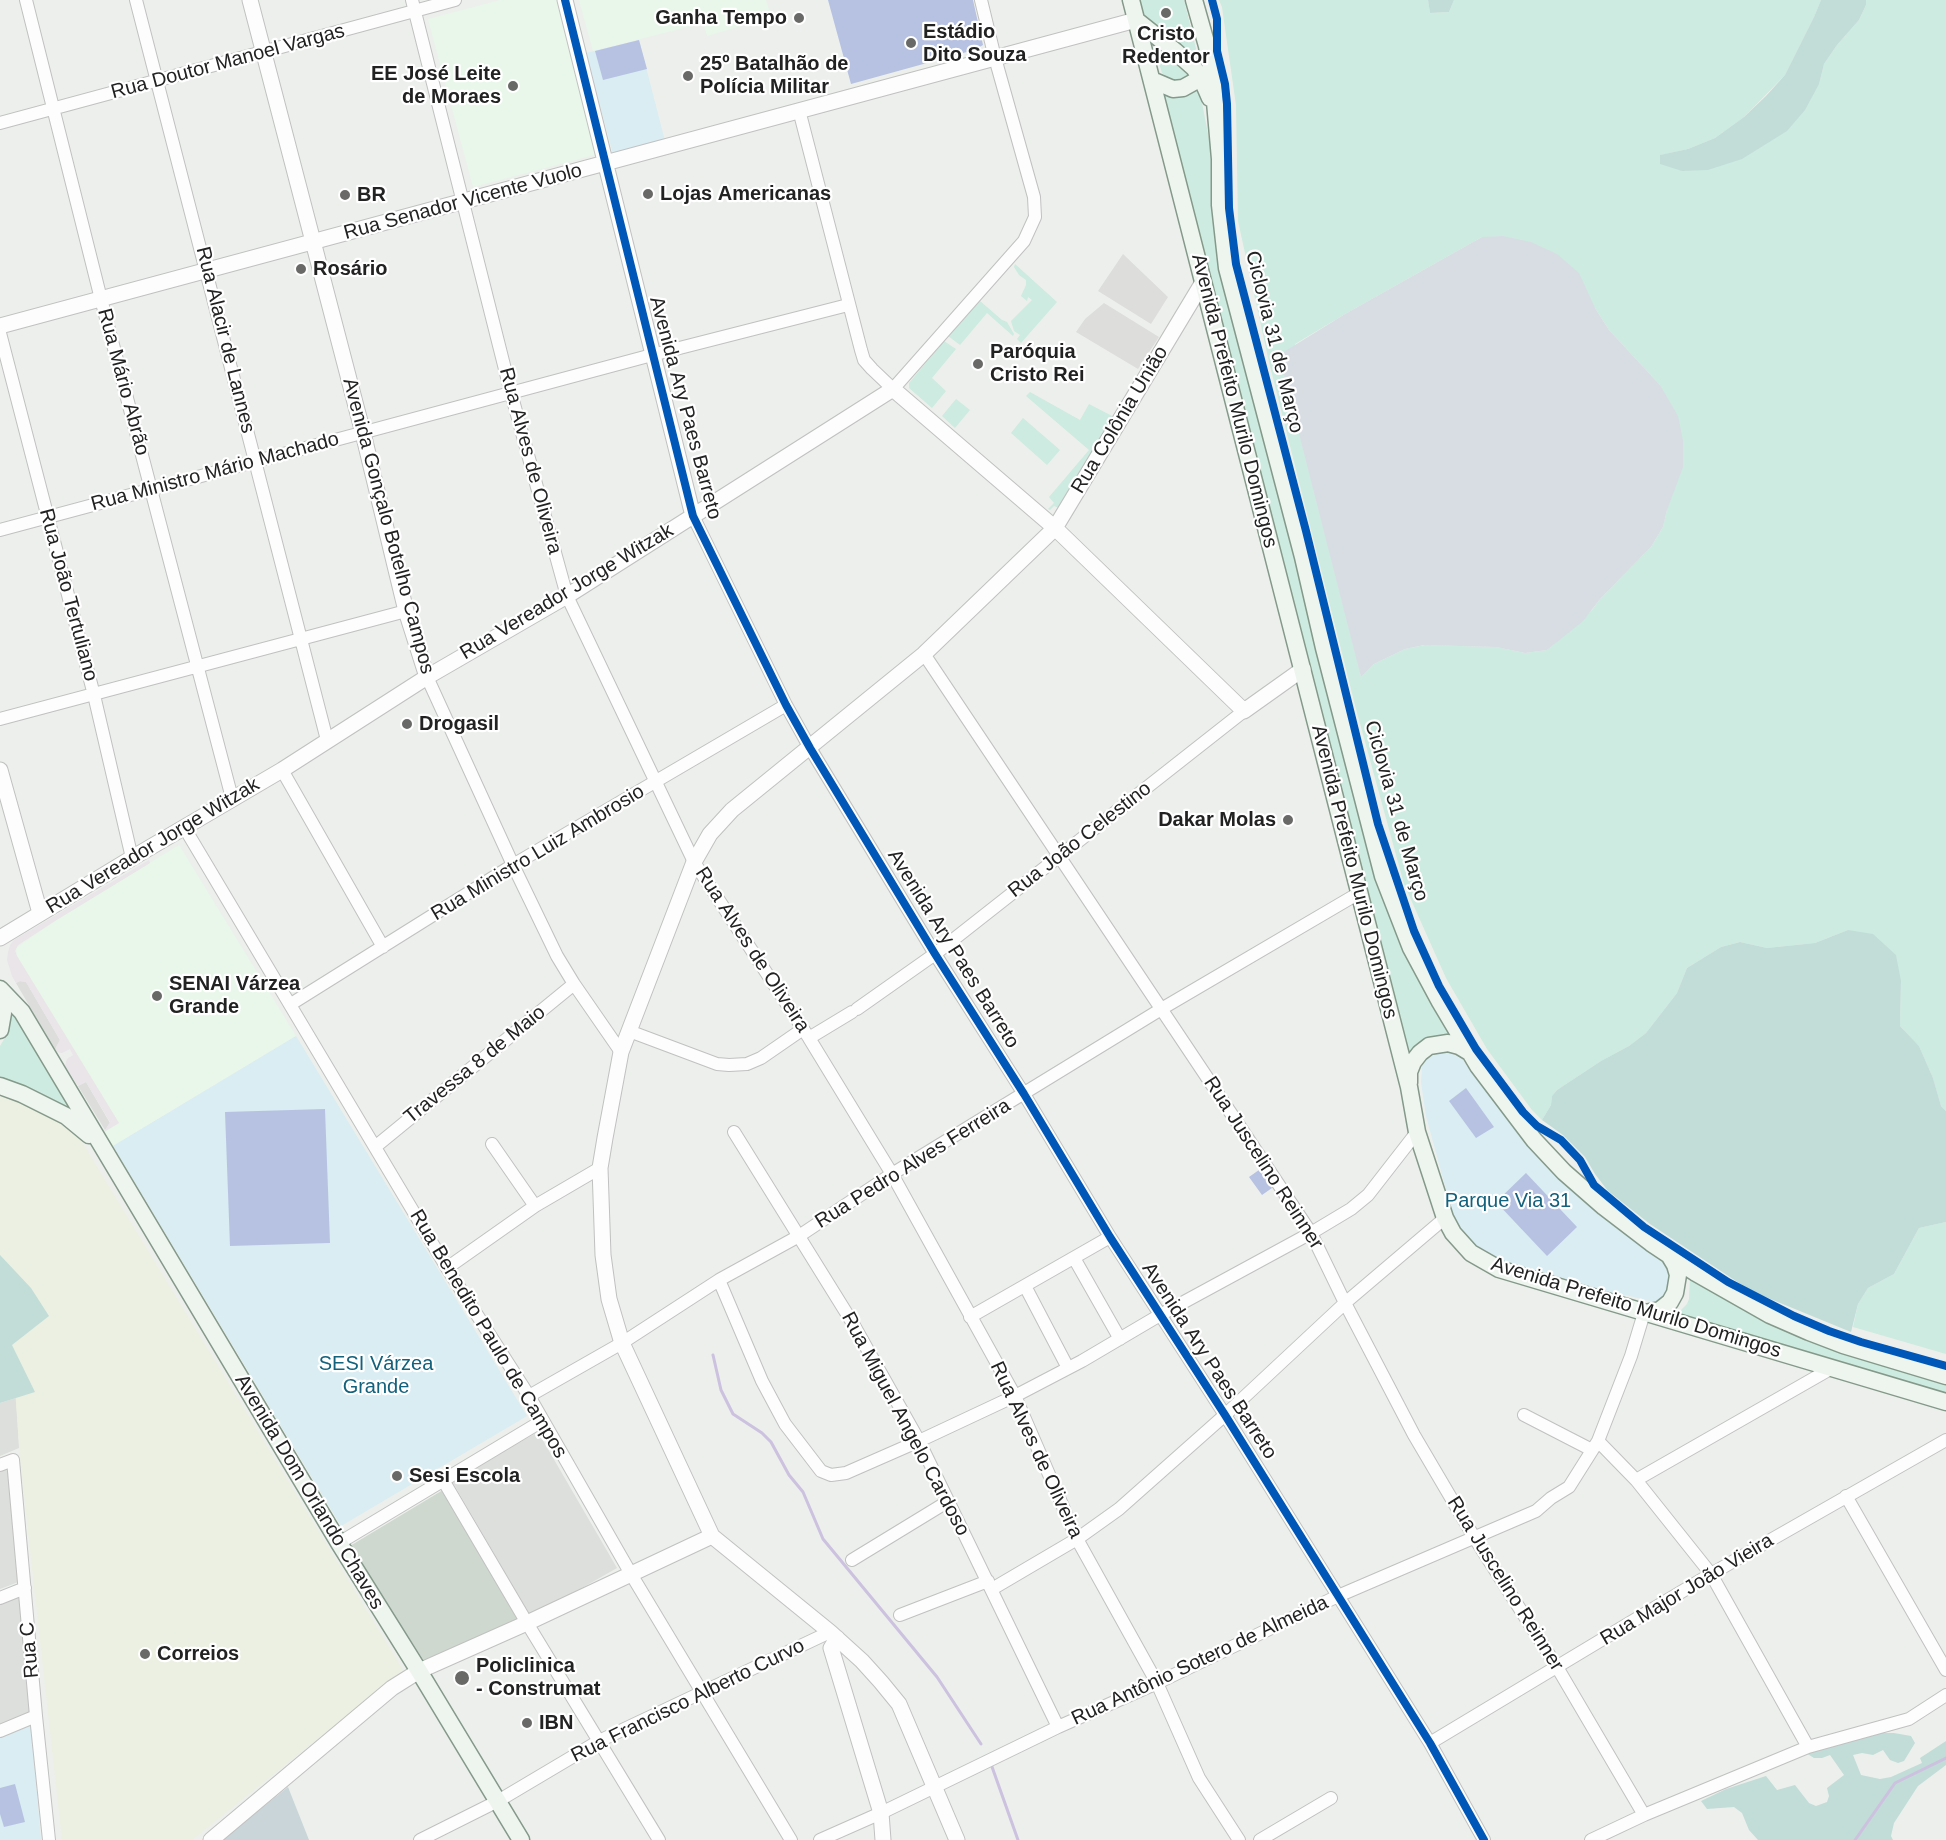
<!DOCTYPE html>
<html>
<head>
<meta charset="utf-8">
<style>
	body { margin:0 }
	canvas { display:block; background:#ecefeb }
</style>
</head>
<body>
<canvas width="1946" height="1840"></canvas>
<script>
const c = document.querySelector('canvas').getContext('2d');
c.lineJoin = 'round';
function paint(path, color) {
  c.fillStyle = color;
  c.fill(path, 'evenodd');
}
function shape(rows) {
  const path = new Path2D();
  for (const r of rows) {
    path.moveTo(r[0], r[1]);
    for (let i = 2; i < r.length; i += 2) path.lineTo(r[i], r[i + 1]);
  }
  return path;
}
function stroke(path, color, width, dash) {
  c.strokeStyle = color;
  c.lineWidth = width;
  c.lineCap = dash ? 'butt' : 'round';
  c.setLineDash(dash || []);
  c.stroke(path);
}
function write(font, color, halo, rows, align = 'center') {
  c.font = font + ' Helvetica,sans-serif';
  c.lineWidth = 4.5;
  c.setLineDash([]);
  c.textBaseline = 'middle';
  c.strokeStyle = halo;
  c.fillStyle = color;
  for (const [text, x, y, turn = 0] of rows) {
    c.save();
    c.translate(x, y);
    c.rotate((+turn || 0) * Math.PI / 180);
    c.textAlign = isNaN(turn) ? turn : align;
    if (halo) c.strokeText(text, 0, 0);
    c.fillText(text, 0, 0);
    c.restore();
  }
}
paint(shape([
	[16,1398,19,1448,0,1456,0,1403],
	[538,1432,617,1568,531,1617,452,1481],
	[10,1465,21,1581,0,1589,0,1469],
	[22,1594,31,1714,0,1725,0,1603]
]), '#dddfdc');
paint(shape([
	[0,1090,71,1124,403,1670,192,1840,62,1840,20,1458,14,1375,0,1376]
]), '#ecf0e2');
paint(shape([
	[500,0,557,0,598,154,473,187,428,19],
	[579,0,766,0,771,17,707,36,703,23,593,51],
	[179,845,296,1036,113,1146,104,1132,119,1123,17,956,16,948,55,921]
]), '#e9f7ea');
paint(shape([
	[1123,254,1168,297,1151,324,1098,291],
	[1104,303,1159,337,1138,369,1076,332,1085,319],
	[20,981,26,982,60,1040,55,1050,16,983],
	[86,1082,110,1123,105,1130,78,1086]
]), '#dddedc');
paint(shape([
	[443,1490,521,1620,426,1664,350,1546]
]), '#ced8cf');
paint(shape([
	[1140,0,1184,0,1199,61,1149,24,1140,12],
	[1219,0,1428,0,1430,13,1449,12,1454,0,1821,0,1814,17,1785,75,1744,117,1715,138,1688,149,1661,155,1682,171,1819,84,1824,64,1837,45,1859,20,1866,5,1866,0,1946,0,1946,1111,1941,1106,1933,1078,1919,1046,1900,1026,1901,981,1848,930,1815,943,1767,948,1740,942,1721,947,1687,968,1677,993,1646,1033,1629,1046,1601,1061,1557,1090,1552,1096,1551,1105,1542,1120,1532,1110,1487,1049,1446,978,1404,884,1355,705,1269,362,1238,221,1236,105,1222,7],
	[1482,237,1595,308,1609,330,1660,385,1667,510,1663,527,1651,547,1601,598,1592,610,1547,650,1525,653,1496,647,1425,645,1405,649,1374,664,1361,677,1295,344,1345,314],
	[1153,43,1192,74,1184,79,1176,80,1167,77,1162,73],
	[1199,87,1213,160,1213,209,1221,267,1363,822,1453,1038,1425,1040,1413,1049,1408,1055,1162,92,1186,95],
	[1015,264,1057,302,1021,343,1017,339,1020,335,1014,331,1011,321,1032,300,1028,297,1027,301,1021,296,1026,285,1026,280,1019,275,1014,267],
	[980,301,1002,320,1007,322,1014,334,1013,336,987,313,960,345,948,336],
	[944,341,956,349,932,378,946,391,932,408,909,388,909,383],
	[1030,392,1080,420,1089,404,1114,417,1059,508,1054,506,1050,510,1048,509,1054,503,1049,497,1089,450,1026,396],
	[956,399,970,410,955,428,942,416],
	[1023,418,1060,450,1047,465,1011,433],
	[10,1010,16,1018,83,1120,0,1082,0,1046,6,1036],
	[1946,1222,1946,1354,1853,1327,1858,1304,1868,1288,1894,1274,1919,1228],
	[1690,1279,1752,1315,1790,1333,1946,1384,1946,1396,1677,1314,1687,1304,1689,1299]
]), '#cdebe0');
paint(shape([
	[1428,0,1454,0,1449,12,1430,13],
	[1821,0,1866,0,1866,5,1859,20,1837,45,1824,64,1819,84,1805,110,1787,131,1742,159,1708,170,1682,171,1660,164,1660,155,1688,149,1715,138,1744,117,1766,96,1785,75,1814,17],
	[1848,930,1873,934,1896,955,1901,981,1900,1026,1919,1046,1933,1078,1941,1106,1946,1111,1946,1222,1919,1228,1894,1274,1868,1288,1858,1304,1851,1332,1751,1291,1650,1224,1608,1191,1595,1174,1585,1157,1563,1135,1542,1120,1551,1105,1552,1096,1557,1090,1601,1061,1629,1046,1646,1033,1677,993,1687,968,1721,947,1740,942,1767,948,1815,943],
	[0,1255,31,1288,49,1316,12,1345,35,1392,0,1403],
	[1882,1733,1894,1733,1911,1736,1915,1743,1904,1761,1898,1763,1890,1760,1883,1750,1873,1755,1862,1753,1853,1755,1861,1775,1880,1779,1891,1777,1922,1763,1920,1758,1946,1741,1946,1765,1918,1786,1894,1823,1891,1836,1893,1840,1758,1840,1749,1830,1742,1813,1734,1807,1707,1809,1701,1801,1726,1789,1766,1776,1777,1790,1795,1785,1809,1803,1816,1806,1827,1802,1829,1796,1827,1788,1844,1775,1830,1755,1822,1758,1814,1758,1806,1753]
]), '#c2ddd8');
paint(shape([
	[1503,236,1531,242,1557,254,1579,273,1595,308,1609,330,1660,385,1678,416,1683,441,1683,467,1667,510,1663,527,1651,547,1601,598,1583,621,1547,650,1525,653,1496,647,1424,645,1405,649,1374,664,1361,677,1279,355,1345,314,1482,237]
]), '#d8dde4');
paint(shape([
	[288,1787,309,1840,222,1840]
]), '#c9d5d8');
paint(shape([
	[639,40,666,145,614,158,586,53],
	[296,1036,527,1416,341,1526,113,1146],
	[1439,1052,1448,1052,1462,1059,1489,1095,1533,1147,1666,1262,1675,1286,1658,1303,1626,1295,1614,1296,1496,1261,1483,1253,1463,1236,1453,1215,1426,1116,1421,1082,1422,1066,1426,1060],
	[31,1724,41,1840,0,1840,0,1737]
]), '#d9edf2');
paint(shape([
	[828,0,973,0,983,45,974,50,851,84],
	[639,40,647,69,603,80,595,51],
	[1466,1088,1494,1127,1476,1138,1449,1101],
	[325,1109,330,1243,230,1246,225,1112],
	[1259,1170,1272,1188,1262,1195,1249,1177],
	[1526,1173,1577,1227,1547,1256,1496,1202],
	[15,1784,25,1822,4,1827,0,1814,0,1788]
]), '#b7c2e2');
paint(shape([
	[149,860,150,863,55,921,18,945,15,951,17,956,119,1123,104,1132,110,1122,86,1082,78,1086,65,1066,67,1059,73,1055,70,1049,62,1053,56,1052,56,1047,60,1040,26,982,20,981,16,983,12,976,7,960,8,953,10,945,14,940]
]), '#e9e5e8');
stroke(shape([
	[713,1355,721,1390,733,1414,762,1433,771,1442,789,1475,803,1492,823,1539,937,1677,981,1744],
	[991,1764,1018,1840],
	[1855,1840,1895,1783,1946,1758]
]), '#cdc1e0', 3);
const minor = shape([
	[26,0,101,299,232,798],
	[136,0,327,740],
	[412,0,511,393,567,596,694,862,809,1038,892,1174,1015,1396,1077,1539,1157,1683,1199,1778,1239,1840],
	[799,110,861,350,864,360,872,369,893,389,1024,241,1035,217,1034,197,995,58,981,0],
	[0,123,455,0],
	[0,333,94,695,132,858],
	[693,516,786,705,810,748,935,954,1024,1094,1110,1237,1225,1415,1430,1743,1484,1840],
	[0,530,652,355,848,305],
	[924,654,1311,1233,1345,1303,1414,1435,1474,1537,1557,1667,1644,1815],
	[427,677,513,865,557,956,574,984,621,1052],
	[0,719,406,611],
	[282,770,383,947],
	[184,827,447,1268,529,1396,631,1574,791,1840],
	[291,1004,513,865,786,705],
	[857,1009,935,954,1244,711],
	[629,1031,717,1064,729,1065,747,1064,761,1058,803,1029],
	[809,1038,852,1012],
	[734,1132,852,1322,919,1441,1058,1727],
	[492,1144,535,1206],
	[375,1147,574,984],
	[1074,1258,1120,1339],
	[447,1268,535,1206,600,1168],
	[719,1280,762,1381,785,1424,821,1471,831,1475,846,1473,919,1441,1015,1396,1082,1361,1160,1315,1311,1233,1351,1209,1368,1195,1417,1132],
	[1025,1286,1068,1368],
	[970,1317,1110,1237],
	[529,1396,622,1343,719,1280,799,1236,892,1174,1163,1008,1359,893],
	[1524,1415,1592,1450],
	[1598,1441,1636,1480,1711,1574,1808,1747],
	[0,1465,13,1460,36,1716,49,1840],
	[443,1480,527,1623,659,1840],
	[1636,1480,1832,1368],
	[1846,1496,1946,1670],
	[339,1543,542,1421],
	[852,1560,947,1502],
	[992,1589,1077,1539,1119,1509,1225,1415,1345,1303,1445,1218],
	[0,1598,25,1588],
	[900,1615,988,1581],
	[0,1731,36,1716],
	[1430,1743,1711,1574,1946,1440],
	[420,1840,498,1801,599,1741,830,1632],
	[820,1840,881,1813,1058,1727,1157,1683,1338,1596,1536,1511,1551,1498,1569,1487,1598,1441,1631,1356,1644,1313],
	[1260,1840,1331,1798],
	[1591,1840,1644,1815,1808,1747,1909,1719,1946,1695]
]);
const tertiary = shape([
	[250,0,363,433,406,611,427,677],
	[565,0,693,516],
	[0,326,1136,20],
	[0,770,40,913],
	[0,938,132,858,282,770,427,677,567,596,893,389,1055,528,1244,711,1303,669],
	[837,1638,831,1648,881,1813,883,1840],
	[211,1840,392,1688,419,1671,527,1623,712,1536],
	[957,1840,899,1704,881,1682,862,1661,830,1632,712,1536,622,1343,609,1299,603,1255,600,1168,605,1138,621,1052,694,862,710,834,732,810,924,654,1055,528,1203,282]
]);
const secondary = shape([
	[1131,0,1409,1087,1417,1132,1445,1218,1453,1233,1471,1253,1499,1269,1946,1402],
	[1194,0,1207,46,1213,79,1220,159,1220,205,1227,268,1303,557,1324,648,1383,876,1411,948,1440,1002,1478,1066,1534,1140,1564,1172,1604,1207,1651,1243,1696,1273,1770,1315,1809,1332,1843,1345,1946,1376],
	[1136,20,1175,51,1194,68,1203,82,1210,98],
	[1152,80,1173,89,1183,88,1201,78],
	[0,989,22,1012,339,1543,419,1671,521,1840],
	[0,995,3,1013,0,1030],
	[1409,1083,1409,1072,1413,1062,1420,1053,1429,1046,1448,1043,1459,1046,1469,1052],
	[0,1086,22,1094,66,1116,89,1135],
	[1645,1313,1660,1310,1670,1302,1675,1293,1678,1275,1675,1265,1669,1255]
]);
stroke(minor, '#c0c1c0', 14);
stroke(tertiary, '#c0c1c0', 17);
stroke(secondary, '#849989', 19);
stroke(minor, '#fcfdfc', 12);
stroke(tertiary, '#fcfdfc', 15);
stroke(secondary, '#eef4ee', 16);
stroke(shape([
	[565,0,693,516,786,705,810,748,935,954,1024,1094,1110,1237,1225,1415,1430,1743,1484,1840],
	[1212,0,1217,19,1217,51,1225,84,1227,104,1229,208,1236,264,1306,531,1378,824,1414,931,1439,986,1476,1049,1523,1112,1537,1126,1561,1140,1580,1160,1594,1185,1644,1227,1728,1282,1794,1316,1829,1331,1861,1342,1946,1366]
]), '#0057b8', 8);
for (const [x, y, r, color] of [
	[1166,13,6,"#696a68"],
	[799,18,6,"#696a68"],
	[911,43,6,"#696a68"],
	[688,76,6,"#696a68"],
	[513,86,6,"#696a68"],
	[648,194,6,"#696a68"],
	[345,195,6,"#696a68"],
	[301,269,6,"#696a68"],
	[978,364,6,"#696a68"],
	[407,724,6,"#696a68"],
	[1288,820,6,"#696a68"],
	[157,996,6,"#696a68"],
	[397,1476,6,"#696a68"],
	[145,1654,6,"#696a68"],
	[462,1678,8,"#696a68"],
	[527,1723,6,"#696a68"]
]) {
  const dot = new Path2D();
  dot.arc(x, y, r, 0, 2 * Math.PI);
  c.fillStyle = color;
  c.fill(dot);
  stroke(dot, '#fff', 2);
}
write('bold 20px', '#222', '#fff', [
	["Ganha Tempo",787,18,"right"],
	["Estádio",923,32],
	["Dito Souza",923,55],
	["Cristo",1166,34,"center"],
	["Redentor",1166,57,"center"],
	["25º Batalhão de",700,64],
	["Polícia Militar",700,87],
	["EE José Leite",501,74,"right"],
	["de Moraes",501,97,"right"],
	["Lojas Americanas",660,194],
	["BR",357,195],
	["Rosário",313,269],
	["Paróquia",990,352],
	["Cristo Rei",990,375],
	["Drogasil",419,724],
	["Dakar Molas",1276,820,"right"],
	["SENAI Várzea",169,984],
	["Grande",169,1007],
	["Sesi Escola",409,1476],
	["Correios",157,1654],
	["Policlinica",476,1666],
	["- Construmat",476,1689],
	["IBN",539,1723]
], 'left');
write('20px', '#222', '#fff', [
	["Rua Doutor Manoel Vargas",228,62,-15],
	["Rua Senador Vicente Vuolo",463,202,-15],
	["Rua Alacir de Lannes",225,340,76],
	["Ciclovia 31 de Março",1274,342,76],
	["Rua Mário Abrão",123,382,75],
	["Avenida Prefeito Murilo Domingos",1234,401,76],
	["Avenida Ary Paes Barreto",685,408,75],
	["Rua Colônia União",1120,420,-59],
	["Rua Alves de Oliveira",530,461,75],
	["Rua Ministro Mário Machado",215,472,-15],
	["Avenida Gonçalo Botelho Campos",388,526,75],
	["Rua Vereador Jorge Witzak",567,592,-31],
	["Rua João Tertuliano",68,595,75],
	["Ciclovia 31 de Março",1396,811,74],
	["Rua João Celestino",1080,840,-38],
	["Rua Vereador Jorge Witzak",153,846,-31],
	["Rua Ministro Luiz Ambrosio",538,853,-31],
	["Avenida Prefeito Murilo Domingos",1354,872,76],
	["Avenida Ary Paes Barreto",953,949,58],
	["Rua Alves de Oliveira",752,950,57],
	["Travessa 8 de Maio",475,1065,-39],
	["Rua Juscelino Reinner",1263,1163,57],
	["Rua Pedro Alves Ferreira",913,1164,-32],
	["Avenida Prefeito Murilo Domingos",1636,1308,17],
	["Rua Benedito Paulo de Campos",488,1334,59],
	["Avenida Ary Paes Barreto",1209,1361,57],
	["Rua Miguel Angelo Cardoso",905,1424,62],
	["Rua Alves de Oliveira",1036,1450,65],
	["Avenida Dom Orlando Chaves",309,1492,59],
	["Rua Juscelino Reinner",1505,1584,58],
	["Rua Major João Vieira",1687,1590,-31],
	["Rua C",30,1650,-95],
	["Rua Antônio Sotero de Almeida",1200,1661,-25],
	["Rua Francisco Alberto Curvo",688,1701,-26]
]);
write('20px', '#12617d', '#fff', [
	["Parque Via 31",1508,1201],
	["SESI Várzea",376,1364],
	["Grande",376,1387]
]);
</script>
</body>
</html>
